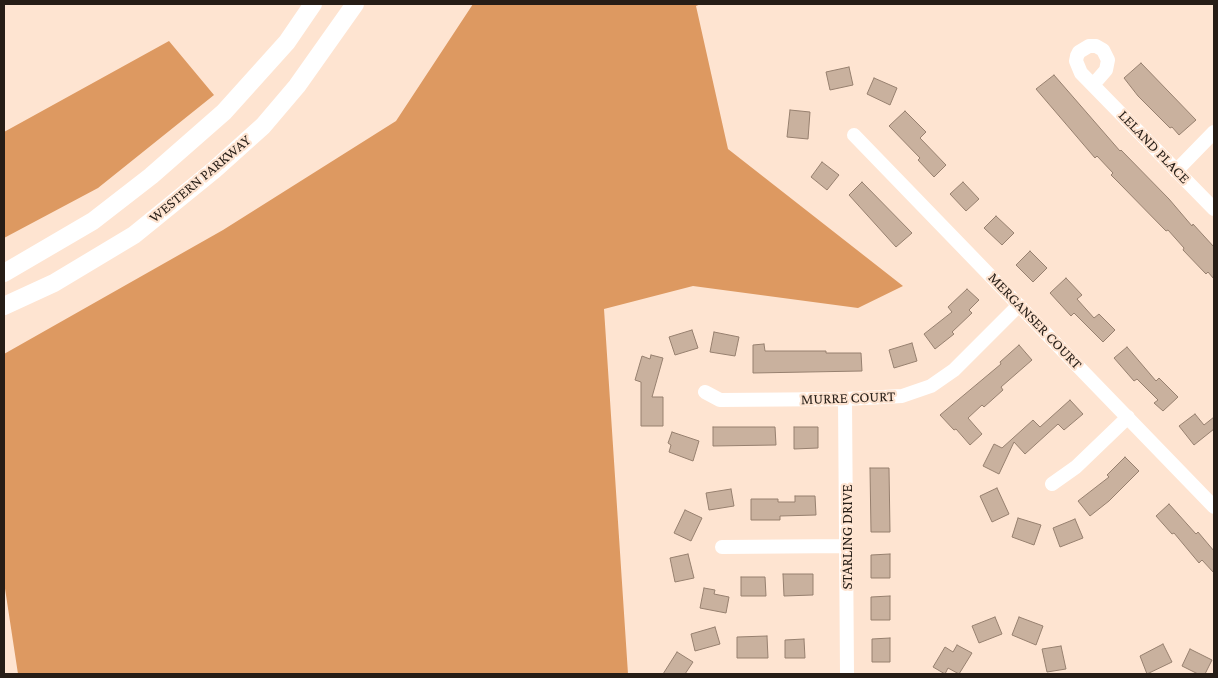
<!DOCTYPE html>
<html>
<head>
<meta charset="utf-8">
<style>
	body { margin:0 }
	#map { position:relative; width:1218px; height:678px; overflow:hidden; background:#fee4d1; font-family:"Crimson Pro",serif }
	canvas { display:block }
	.frame { position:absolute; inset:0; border:5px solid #261d16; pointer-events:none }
</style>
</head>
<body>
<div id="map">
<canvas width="1218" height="678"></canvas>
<div class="frame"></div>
</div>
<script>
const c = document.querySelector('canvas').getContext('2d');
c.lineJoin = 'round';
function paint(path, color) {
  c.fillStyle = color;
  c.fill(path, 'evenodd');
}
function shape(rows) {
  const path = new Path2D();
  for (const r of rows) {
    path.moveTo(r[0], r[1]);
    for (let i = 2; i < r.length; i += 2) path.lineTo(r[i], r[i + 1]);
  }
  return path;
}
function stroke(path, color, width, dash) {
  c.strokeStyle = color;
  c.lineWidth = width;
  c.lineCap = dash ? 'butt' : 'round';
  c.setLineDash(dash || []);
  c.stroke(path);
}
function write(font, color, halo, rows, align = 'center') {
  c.font = font + ' "Crimson Pro",serif';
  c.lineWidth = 4.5;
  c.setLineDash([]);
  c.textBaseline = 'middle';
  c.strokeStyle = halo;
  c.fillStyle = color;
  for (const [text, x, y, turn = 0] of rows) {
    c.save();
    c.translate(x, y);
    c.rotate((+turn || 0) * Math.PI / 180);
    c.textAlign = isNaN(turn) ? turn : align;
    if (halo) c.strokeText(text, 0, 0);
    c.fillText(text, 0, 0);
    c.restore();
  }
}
paint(shape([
	[473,4,701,4,696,6,728,149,903,286,858,308,693,286,604,309,628,674,18,674,4,582,4,354,223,230,396,121],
	[169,41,214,95,98,188,4,238,4,132]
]), '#dd9961');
const building = shape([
	[1141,63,1196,120,1179,135,1172,127,1170,128,1138,96,1124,78,1141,63],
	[849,67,853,85,830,90,826,72,849,67],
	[1054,75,1120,151,1121,150,1169,199,1192,226,1193,224,1214,247,1214,279,1208,272,1206,274,1183,250,1184,248,1168,230,1166,231,1119,183,1111,175,1113,173,1097,156,1095,158,1036,89,1054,75],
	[874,78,897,88,890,105,867,94,874,78],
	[790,110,810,112,808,139,787,137,790,110],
	[905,111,926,132,920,138,946,165,934,177,918,160,920,158,889,126,905,111],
	[822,162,839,175,827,190,811,177,822,162],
	[862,182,912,233,896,247,849,195,862,182],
	[963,182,979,199,966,211,950,194,963,182],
	[996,216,1014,233,1002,245,984,228,996,216],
	[1030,251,1047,268,1033,282,1016,265,1030,251],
	[1066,278,1082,295,1077,299,1094,318,1099,314,1115,330,1103,342,1074,313,1071,316,1050,293,1066,278],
	[967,289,979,300,969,310,972,313,952,332,954,334,935,349,924,334,952,312,948,307,967,289],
	[692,330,698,348,675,355,669,337,692,330],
	[714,332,739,337,735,356,710,352,714,332],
	[912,343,917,361,894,368,889,350,912,343],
	[764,344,765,351,826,351,826,353,861,353,862,371,753,373,753,345,764,344],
	[1019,345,1032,360,1001,387,1003,390,984,407,982,405,968,418,982,434,970,445,956,429,954,430,940,415,1001,364,1000,362,1019,345],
	[1127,347,1156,381,1159,378,1178,397,1163,411,1154,403,1158,400,1137,379,1134,381,1114,358,1127,347],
	[651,355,663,358,652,397,663,397,663,426,641,426,641,382,635,380,642,356,650,359,651,355],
	[1070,400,1083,414,1064,430,1058,424,1025,454,1014,442,999,474,983,466,994,444,1002,448,1033,420,1040,427,1070,400],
	[1195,414,1204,425,1214,417,1214,429,1194,445,1179,426,1195,414],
	[713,427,775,427,776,445,713,446,713,427],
	[794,427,818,427,818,448,794,449,794,427],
	[672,432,699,441,693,461,669,452,671,445,668,443,672,432],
	[1125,457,1139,471,1109,501,1090,516,1078,501,1109,477,1107,475,1125,457],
	[870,468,889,468,890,532,871,532,870,468],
	[997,488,1009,514,992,522,980,496,997,488],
	[731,489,734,506,709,510,706,493,731,489],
	[795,496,815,496,816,515,780,516,780,520,751,520,751,499,778,499,778,502,795,502,795,496],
	[1169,504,1196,534,1198,532,1214,551,1214,573,1202,560,1199,563,1174,533,1172,534,1156,516,1169,504],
	[685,510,702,518,691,541,674,533,685,510],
	[1018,518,1041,525,1034,545,1012,537,1018,518],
	[1075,519,1083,538,1060,547,1053,528,1075,519],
	[688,554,694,578,675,582,670,558,688,554],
	[890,554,890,578,871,578,871,555,890,554],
	[783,574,813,574,813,595,784,596,783,574],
	[741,577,765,577,766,596,741,596,741,577],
	[704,588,715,590,714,594,729,597,726,613,700,608,704,588],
	[890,596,890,620,871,620,871,597,890,596],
	[995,617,1002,634,979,643,972,626,995,617],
	[1019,617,1043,626,1036,645,1012,635,1019,617],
	[715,627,720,644,695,651,691,634,715,627],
	[767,636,768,658,737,658,737,637,767,636],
	[890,638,890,662,872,662,872,639,890,638],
	[804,639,805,658,785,658,785,640,804,639],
	[1163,644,1172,662,1147,674,1140,656,1163,644],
	[957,645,972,653,959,674,948,668,945,674,933,667,945,647,953,652,957,645],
	[1061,646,1066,669,1047,672,1042,649,1061,646],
	[1190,649,1212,660,1205,674,1198,674,1182,666,1190,649],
	[677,652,693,662,685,674,663,674,677,652]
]);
paint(building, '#c9b19e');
stroke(building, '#97806f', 1);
stroke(shape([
	[1093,85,1106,70,1108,60,1103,50,1096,46,1089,46,1079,52,1077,56,1076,61,1081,73,1214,209],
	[854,135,1214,507],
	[1176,171,1214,132],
	[705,392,720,400,845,399,902,396,931,386,954,370,1019,305],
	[845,399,847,674],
	[1052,484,1076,467,1128,417],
	[722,547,847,546]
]), '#fff', 14);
stroke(shape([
	[4,273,93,221,151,176,224,112,287,42,313,4],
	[4,306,54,283,134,235,214,170,263,126,297,86,355,4]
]), '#fff', 18);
write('15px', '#261d16', '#fee4d1', [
	["LELAND PLACE",1154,147,46],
	["WESTERN PARKWAY",200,179,-40],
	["MERGANSER COURT",1035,321,46],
	["MURRE COURT",848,398,-2],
	["STARLING DRIVE",847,537,-90]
]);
</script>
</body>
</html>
